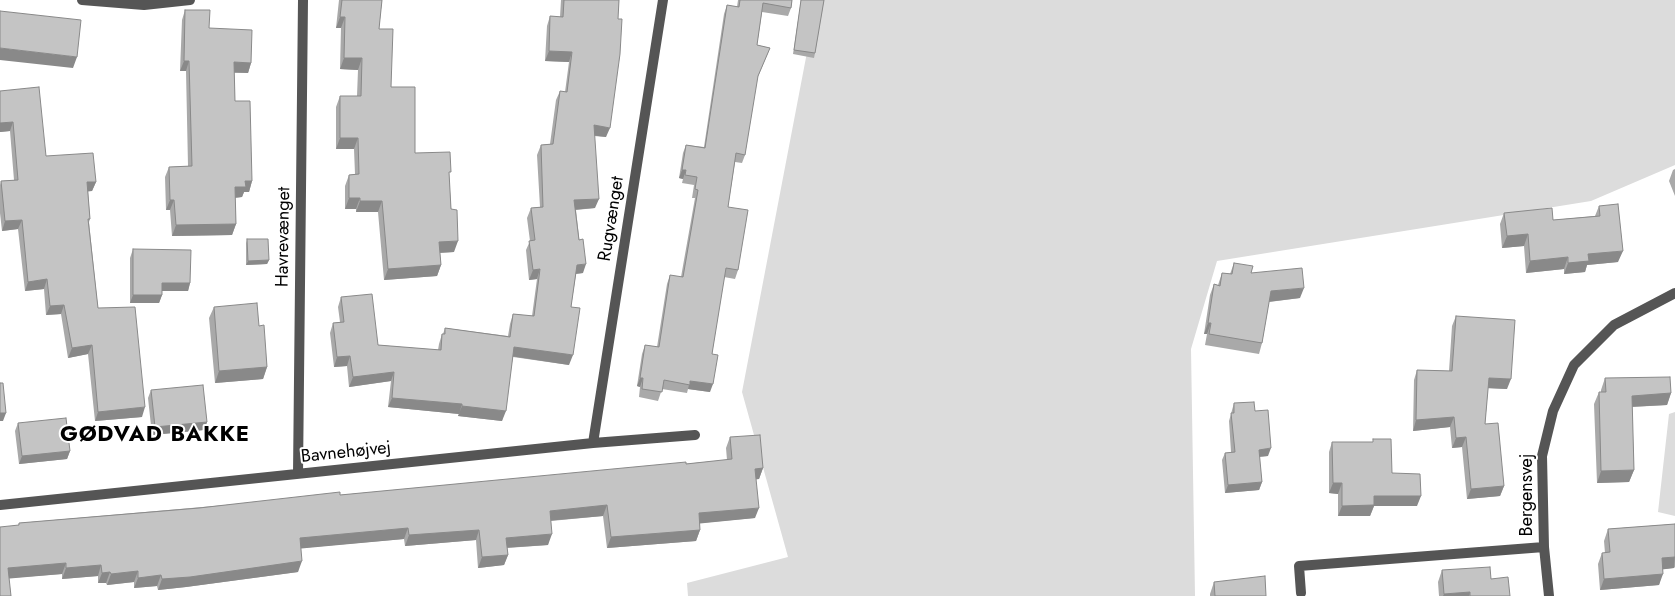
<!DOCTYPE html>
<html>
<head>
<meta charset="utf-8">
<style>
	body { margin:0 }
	canvas { display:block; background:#fff }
</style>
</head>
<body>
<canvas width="1675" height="596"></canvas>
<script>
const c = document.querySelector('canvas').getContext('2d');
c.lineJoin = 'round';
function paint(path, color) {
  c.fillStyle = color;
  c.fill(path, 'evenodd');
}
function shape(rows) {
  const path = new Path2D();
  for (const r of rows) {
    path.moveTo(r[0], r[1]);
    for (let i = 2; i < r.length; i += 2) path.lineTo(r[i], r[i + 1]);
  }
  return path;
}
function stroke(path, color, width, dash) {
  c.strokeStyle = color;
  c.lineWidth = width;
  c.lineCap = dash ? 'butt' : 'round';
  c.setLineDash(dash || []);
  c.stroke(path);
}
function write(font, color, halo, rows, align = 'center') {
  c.font = font + ' Jost,sans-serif';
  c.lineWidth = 4;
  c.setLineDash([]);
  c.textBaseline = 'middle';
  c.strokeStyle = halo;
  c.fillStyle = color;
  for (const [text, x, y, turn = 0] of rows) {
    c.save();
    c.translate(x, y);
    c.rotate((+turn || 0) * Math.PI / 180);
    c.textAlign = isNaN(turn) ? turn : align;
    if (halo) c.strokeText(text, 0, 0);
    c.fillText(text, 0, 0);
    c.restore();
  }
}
paint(shape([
	[817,0,1675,0,1675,165,1591,201,1217,261,1191,349,1195,596,688,596,687,583,788,557,742,392],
	[1675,412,1675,516,1658,512,1669,414]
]), '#dcdcdc');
stroke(shape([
	[82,0,144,5,190,0],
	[593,443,663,0],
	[298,474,303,0],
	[0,505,593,443,695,435],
	[1301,593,1299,566,1544,547],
	[1549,596,1544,547,1542,456,1553,411,1574,365,1614,325,1675,293]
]), '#555', 10);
paint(shape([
	[339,0,382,0,379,29,391,87,415,153,449,176,454,252,440,253,441,265,437,276,384,280,378,212,356,212,356,209,345,209,345,186,349,175,355,174,354,149,336,149,336,107,340,96,357,96,358,70,340,69,341,28,336,28],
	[561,0,619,0,606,137,594,136,595,208,576,210,583,273,576,274,571,307,569,365,513,357,502,421,458,416,459,414,388,407,391,381,349,387,347,366,334,367,330,333,333,323,340,322,338,307,341,297,378,345,438,350,439,344,442,334,443,334,445,328,508,336,510,324,513,314,532,316,537,279,529,280,526,250,530,241,527,218,531,208,540,207,537,155,541,145,550,144,556,100,560,91,565,92,569,62,545,61,547,26,550,16,560,17],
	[738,0,792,0,791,8,788,16,762,12,757,45,770,48,757,79,745,155,742,163,735,162,728,207,738,270,735,279,724,277,712,354,710,392,688,389,687,393,662,389,658,401,639,397,640,387,637,386,642,354,645,345,657,347,667,284,670,275,681,277,695,198,692,198,694,185,682,183,683,179,679,178,683,153,686,145,704,147,724,14,727,5,737,7],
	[801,0,824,0,815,53,814,58,793,54],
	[185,10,251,63,248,73,234,73,235,101,252,181,249,192,244,192,242,197,235,198,236,224,232,235,172,236,170,210,166,210,165,177,169,167,188,166,186,71,180,71,182,20],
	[0,91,46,156,96,182,92,191,88,191,90,219,89,222,98,308,142,417,95,421,88,354,68,358,61,314,46,315,44,289,25,291,18,229,2,231,0,213,0,185,1,181,14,180,10,131,0,132],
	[1675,169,1675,196,1669,181,1673,170],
	[1599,206,1618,262,1587,265,1585,272,1564,274,1564,269,1526,273,1524,246,1502,248,1500,224,1504,213,1553,220,1595,216],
	[247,239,269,260,267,264,246,265,246,243],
	[133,249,190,283,188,291,162,291,162,295,159,303,130,303,130,258],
	[1234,263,1251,273,1300,298,1269,302,1262,343,1259,354,1205,345,1207,334,1204,334,1210,295,1214,284,1218,285,1222,273,1230,274],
	[214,307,259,326,267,367,263,379,215,383,209,318],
	[1456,316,1507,389,1488,388,1485,424,1504,486,1500,496,1467,499,1462,447,1452,448,1450,427,1413,431,1414,380,1417,370,1449,371,1452,326],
	[1605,378,1671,393,1667,405,1632,407,1634,470,1629,482,1597,483,1594,404,1599,392,1601,392,1601,390],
	[151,390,207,422,204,430,152,435,148,398],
	[1234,403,1255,411,1268,456,1259,457,1262,482,1259,490,1225,493,1222,460,1225,453,1231,452,1229,421],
	[18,423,70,451,67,459,19,464,15,431],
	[730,437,763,468,759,479,756,479,755,518,700,523,700,530,696,541,607,548,603,516,551,521,548,545,507,548,508,555,504,565,478,568,476,540,405,546,404,539,301,548,298,572,186,587,158,590,157,586,134,588,134,582,107,585,106,583,98,583,98,576,62,579,62,574,9,578,0,596,19,523,340,495,727,460,726,448],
	[1373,439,1392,473,1417,506,1374,506,1370,516,1338,516,1338,494,1329,493,1329,452,1332,442,1373,442],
	[1675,524,1675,567,1674,568,1663,569,1659,585,1600,590,1598,564,1602,553,1605,553,1604,541,1608,529],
	[1442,570,1491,579,1510,596,1439,596,1438,582],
	[1214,582,1266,596,1210,596,1210,594]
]), '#a9a9a9');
paint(shape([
	[340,17,345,17,341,28,336,28],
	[0,48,77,57,73,68,0,60],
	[549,51,572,52,569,62,545,61],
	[344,58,362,58,358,70,340,69],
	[184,61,189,61,186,71,180,71],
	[234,62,251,63,248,73,230,72],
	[13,122,10,131,0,132,0,123],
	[594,125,610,128,606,137,590,135],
	[340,138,358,138,354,149,336,149],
	[682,170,686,170,683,179,679,178],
	[245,181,252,181,249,192,244,192,242,197,231,198,235,187],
	[87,182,96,182,92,191,84,192],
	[349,198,360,198,356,209,345,209],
	[599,199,595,208,571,210,574,200],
	[170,200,174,200,170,210,166,210],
	[360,201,382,201,378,212,356,212],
	[22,220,18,229,2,231,5,221],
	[236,224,232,235,172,236,176,225],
	[1528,234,1524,246,1502,248,1507,236],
	[458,241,454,252,435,253,439,242],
	[1623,251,1618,262,1587,265,1585,272,1564,274,1568,263,1588,254],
	[1568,257,1564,269,1526,273,1530,261],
	[269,260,267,264,246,265,248,261],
	[586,264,583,273,574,274,577,265],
	[441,265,437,276,384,280,388,269],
	[540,269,537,279,529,280,533,270],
	[47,279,44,289,25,291,28,282],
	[162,283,190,283,188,291,159,291],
	[1304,288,1300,298,1267,302,1271,291],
	[133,295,162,295,159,303,130,303],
	[64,305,61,314,46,315,50,306],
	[1208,323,1211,323,1207,334,1204,334],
	[92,345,88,354,68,358,72,348],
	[514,347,573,355,569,365,510,356],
	[350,356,347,366,334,367,337,357],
	[267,367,263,379,215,383,219,371],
	[394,372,391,381,349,387,353,377],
	[640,378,643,378,640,387,637,386],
	[1489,378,1511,379,1507,389,1485,388],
	[690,381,713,384,710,392,688,389],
	[1671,393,1667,405,1627,407,1632,396],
	[392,398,462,404,459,414,388,407],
	[462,406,506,411,502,421,458,416],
	[145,407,142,417,95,421,98,412],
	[0,413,6,413,3,421,0,421],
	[1454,417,1450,427,1413,431,1416,420],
	[207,422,204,430,152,435,155,427],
	[1466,437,1462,447,1452,448,1456,438],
	[1271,448,1268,456,1256,457,1259,450],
	[70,451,67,459,19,464,22,456],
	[763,468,759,479,752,480,755,469],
	[1634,470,1629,482,1597,483,1601,471],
	[1262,482,1259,490,1225,493,1228,485],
	[1333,483,1342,483,1338,494,1329,493],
	[1504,486,1500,496,1467,499,1471,489],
	[1374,496,1421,496,1417,506,1374,506,1370,516,1338,516,1342,506],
	[607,505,603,516,546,521,550,511],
	[759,508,755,518,695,524,699,513],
	[408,528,404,539,296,549,300,538],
	[479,530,476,540,405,546,409,535],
	[700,530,696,541,607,548,611,537],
	[552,534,548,545,502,548,506,538],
	[508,555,504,565,478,568,482,557],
	[1675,557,1674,568,1658,570,1662,558],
	[302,561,298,572,186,587,158,590,162,579],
	[66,563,62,574,4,579,8,568],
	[101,565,98,576,62,579,66,568],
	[138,571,134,582,107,585,111,574],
	[110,572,106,583,98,583,102,573],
	[1663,574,1659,585,1600,590,1604,579],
	[161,575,157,586,134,588,138,578],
	[1470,592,1469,596,1443,596,1444,594]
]), '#898989');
const building = shape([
	[342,0,382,0,379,29,393,29,391,87,415,87,415,153,450,152,451,172,449,172,451,209,457,210,458,241,439,242,441,265,388,269,382,201,360,201,360,198,349,198,349,175,359,174,358,138,340,138,340,96,361,96,362,58,344,58,345,17,340,17,342,0],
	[564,0,619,0,618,19,622,19,620,54,610,128,594,125,599,199,574,200,579,240,583,239,586,264,577,265,571,307,580,308,573,355,514,347,506,411,462,406,462,404,392,398,394,372,353,377,350,356,337,357,333,323,344,322,341,297,372,294,378,345,441,350,442,334,445,334,445,328,510,337,513,314,534,316,540,269,533,270,529,241,535,240,531,208,543,207,541,145,553,144,560,91,567,92,572,52,549,51,550,16,563,17,564,0],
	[740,0,792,0,791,8,763,3,757,45,770,48,758,76,745,155,736,153,728,207,748,210,738,270,726,268,712,354,718,355,713,384,690,381,690,385,664,380,662,392,642,389,643,378,640,378,645,345,659,347,670,275,683,277,698,190,695,189,697,177,685,175,686,170,682,170,686,145,705,148,727,5,739,7,740,0],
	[801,0,824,0,815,53,794,50,801,0],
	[185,10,210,10,209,28,252,30,251,63,234,62,235,101,250,101,252,181,245,181,246,187,235,187,236,224,176,225,174,200,170,200,169,167,192,166,189,61,184,61,185,10],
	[0,11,81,20,77,57,0,48,0,11],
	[39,87,46,156,93,153,96,182,87,182,90,219,88,219,98,308,135,307,145,407,98,412,92,345,72,348,64,305,50,306,47,279,28,282,22,220,5,221,1,181,18,180,13,122,0,123,0,91,39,87],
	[1618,204,1623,251,1588,254,1589,261,1568,263,1568,257,1530,261,1528,234,1507,236,1504,213,1552,208,1553,220,1600,216,1599,206,1618,204],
	[247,239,268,239,269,260,248,261,247,239],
	[133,249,191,250,190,283,162,283,162,295,133,295,133,249],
	[1234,263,1253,266,1251,273,1302,268,1304,288,1271,291,1262,343,1209,334,1211,323,1208,323,1214,284,1220,286,1222,273,1232,274,1234,263],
	[257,303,259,326,264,325,267,367,219,371,214,307,257,303],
	[1456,316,1515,320,1511,379,1489,378,1485,424,1498,423,1504,486,1471,489,1466,437,1456,438,1454,417,1416,420,1417,370,1452,371,1456,316],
	[1670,377,1671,393,1632,396,1634,470,1601,471,1599,392,1606,392,1605,378,1670,377],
	[0,383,3,383,6,413,0,413,0,383],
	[203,385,207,422,155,427,151,390,203,385],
	[1254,402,1255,411,1268,410,1271,448,1259,450,1262,482,1228,485,1225,453,1235,452,1231,413,1234,413,1234,403,1254,402],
	[66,418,70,451,22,456,18,423,66,418],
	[760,435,763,468,755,469,759,508,699,513,700,530,611,537,607,505,550,511,552,534,506,538,508,555,482,557,479,530,409,535,408,528,300,538,302,561,190,577,162,579,161,575,138,578,138,571,111,574,110,572,102,573,101,565,66,568,66,563,8,568,11,596,0,596,0,527,19,525,19,523,199,508,340,492,340,495,686,462,686,464,732,459,730,437,760,435],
	[1373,439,1391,439,1392,473,1420,474,1421,496,1374,496,1374,505,1342,506,1342,483,1333,483,1332,442,1373,442,1373,439],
	[1675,524,1675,557,1662,558,1663,574,1604,579,1602,553,1610,552,1608,529,1675,524],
	[1490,567,1491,579,1508,577,1510,596,1470,596,1470,592,1444,594,1442,570,1490,567],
	[1265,576,1266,596,1215,596,1214,582,1265,576]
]);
paint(building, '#c4c4c4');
stroke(building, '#898989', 1);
write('18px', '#000', '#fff', [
	["Rugvænget",612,219,-81],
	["Havrevænget",284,237,-89],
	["Bavnehøjvej",346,453,-6],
	["Bergensvej",1528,495,-90]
]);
c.letterSpacing = '1px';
write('bold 22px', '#000', '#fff', [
	["GØDVAD BAKKE",155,436]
]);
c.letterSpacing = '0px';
</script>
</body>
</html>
